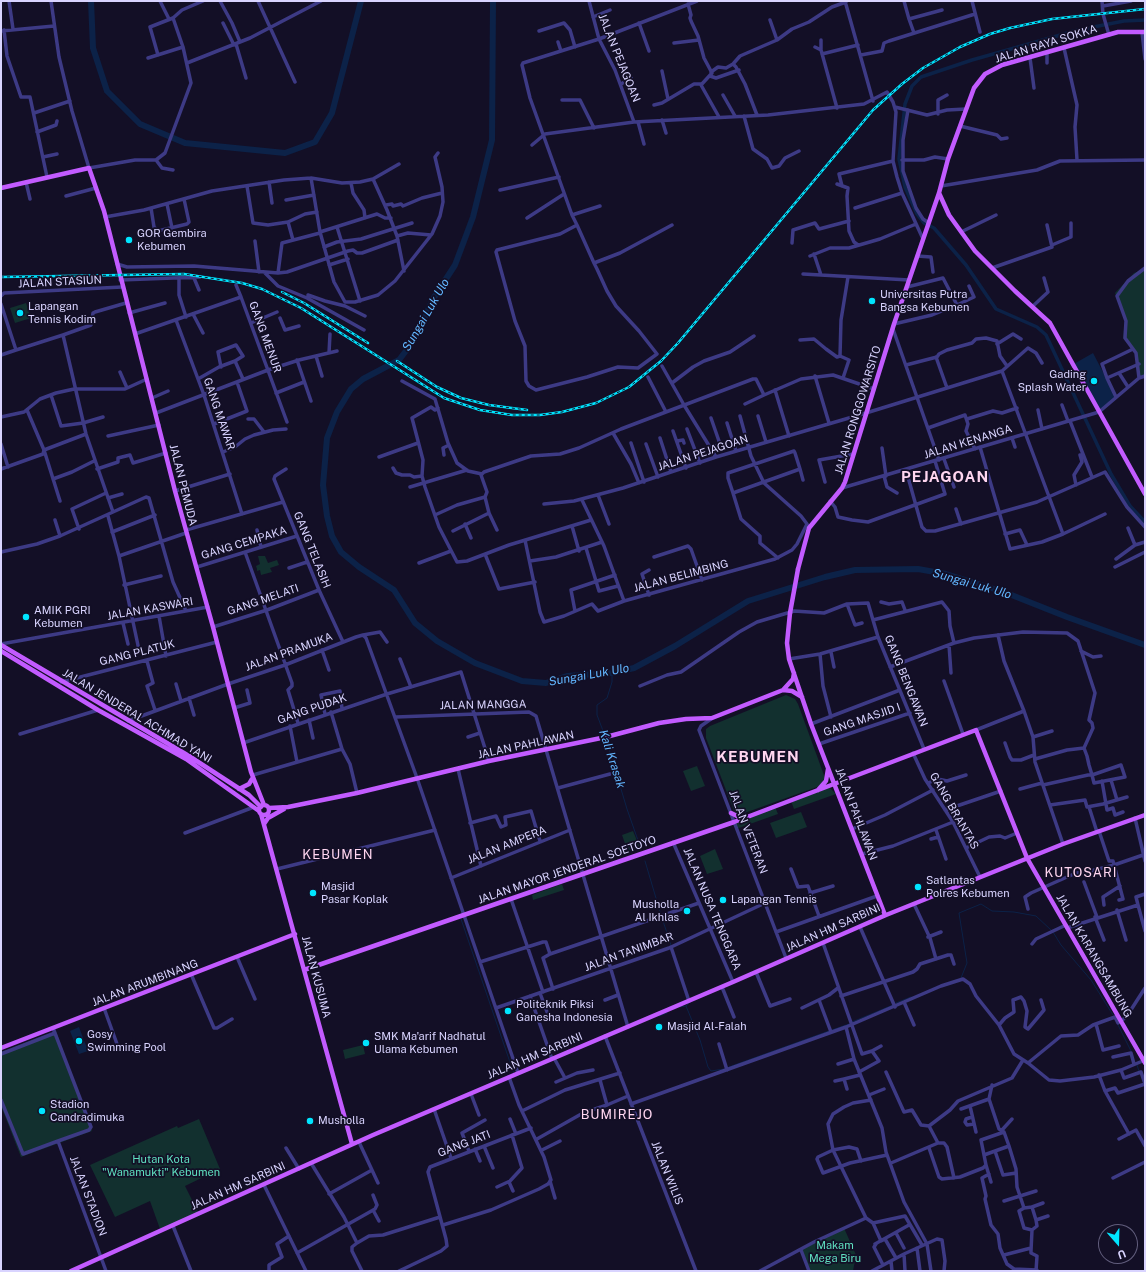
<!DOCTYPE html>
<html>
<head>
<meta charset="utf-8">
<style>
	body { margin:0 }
	#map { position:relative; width:1146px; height:1272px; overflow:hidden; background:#130f26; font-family:"Public Sans",sans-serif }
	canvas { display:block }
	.frame { position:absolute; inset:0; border:2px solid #d9d4ff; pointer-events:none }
	.north { position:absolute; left:1098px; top:1224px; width:40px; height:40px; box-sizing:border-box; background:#130f26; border:1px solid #625e7d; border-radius:50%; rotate:160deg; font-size:11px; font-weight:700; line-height:16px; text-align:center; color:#d9d4ff }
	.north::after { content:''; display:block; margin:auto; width:14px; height:18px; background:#00e5ff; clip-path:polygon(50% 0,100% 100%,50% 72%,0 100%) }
</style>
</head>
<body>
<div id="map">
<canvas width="1146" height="1272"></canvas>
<div class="frame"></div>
<div class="north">U</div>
</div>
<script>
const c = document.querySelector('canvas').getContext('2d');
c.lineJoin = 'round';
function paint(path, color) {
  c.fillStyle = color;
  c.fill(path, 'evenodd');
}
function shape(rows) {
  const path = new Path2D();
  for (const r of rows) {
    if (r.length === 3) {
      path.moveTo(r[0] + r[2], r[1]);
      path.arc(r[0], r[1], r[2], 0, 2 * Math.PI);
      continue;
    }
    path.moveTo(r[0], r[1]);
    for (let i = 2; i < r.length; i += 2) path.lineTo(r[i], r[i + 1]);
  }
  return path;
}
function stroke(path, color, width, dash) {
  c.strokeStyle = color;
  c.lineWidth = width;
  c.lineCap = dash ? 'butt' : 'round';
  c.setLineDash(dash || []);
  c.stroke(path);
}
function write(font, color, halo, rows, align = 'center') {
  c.font = font + ' "Public Sans",sans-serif';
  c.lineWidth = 3.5;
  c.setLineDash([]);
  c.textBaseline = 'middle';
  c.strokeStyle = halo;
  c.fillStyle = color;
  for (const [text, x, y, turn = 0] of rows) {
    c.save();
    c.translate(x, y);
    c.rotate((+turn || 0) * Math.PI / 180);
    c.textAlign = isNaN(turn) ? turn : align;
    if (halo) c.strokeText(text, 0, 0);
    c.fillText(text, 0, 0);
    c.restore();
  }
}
paint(shape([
	[1145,269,1145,377,1139,379,1135,353,1123,338,1125,321,1115,293,1134,273],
	[26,303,31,318,15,323,10,308],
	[258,556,265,556,268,563,277,560,279,565,270,568,272,572,261,575,260,570,257,571,257,569,256,566,260,564],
	[786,695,795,699,798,704,825,778,822,784,817,787,739,815,734,811,706,738,706,729,710,726],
	[697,766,705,786,691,791,683,771],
	[829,787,836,794,794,809,791,801],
	[775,807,778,814,736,829,734,824],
	[801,812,807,827,776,838,770,823],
	[633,831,640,848,628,852,622,835],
	[715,849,723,869,707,874,700,856],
	[562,884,564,890,533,900,532,895],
	[56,1031,92,1131,21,1157,1,1106,1,1052],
	[363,1045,365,1054,345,1059,343,1050],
	[199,1119,220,1169,185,1186,199,1214,160,1229,150,1201,115,1217,90,1165,177,1126,178,1128],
	[844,1228,856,1255,853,1271,809,1271,801,1250]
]), '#12302f');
paint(shape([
	[1093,353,1116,397,1099,412,1072,365],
	[79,1027,88,1051,79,1054,70,1031]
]), '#0c2248');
stroke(shape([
	[605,736,597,715,597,705,607,698,612,682,612,673],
	[606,739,627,809,641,849],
	[645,861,661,915],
	[662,918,671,945],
	[461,919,514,1074],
	[1053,932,1061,945,1091,980,1113,1015],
	[961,978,967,963,959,913,981,904,992,911,1014,912,1036,916,1051,930],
	[690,1002,686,1006,700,1040,708,1067,711,1071,724,1069],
	[896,1003,911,997],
	[679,1007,686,1006],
	[659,1016,667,1013],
	[852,1022,893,1005],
	[1118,1025,1131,1051],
	[832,1030,849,1024],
	[1137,1065,1139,1071],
	[729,1067,829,1031]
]), '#0c2248', 1);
stroke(shape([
	[1145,20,1124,21,1078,30,972,60,921,77,912,86,905,104,899,159,905,187,917,214,924,223,934,228,966,265,996,309,1037,327,1046,335,1111,474,1130,506,1145,522]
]), '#0c2248', 3.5);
stroke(shape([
	[91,1,93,48,107,91,140,124,185,143,285,153,315,142,332,113,361,1],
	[493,1,492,140,473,217,455,265,433,299,415,339,399,360,363,379,351,389,337,412,327,438,323,485,327,516,332,536,341,552,359,567,394,590,415,623,437,641,475,663,522,681,546,683,567,676,612,673,634,668,675,646,748,601,825,577,855,570,918,569,946,574,1004,592,1067,617,1145,645]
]), '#0c2248', 6);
stroke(shape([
	[9,1,13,29],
	[51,1,59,57,72,111,89,168,135,160,156,160,165,153,191,83,183,47,173,18],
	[160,1,169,19],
	[220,1,232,23,240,42],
	[258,1,295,82],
	[589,1,599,39,615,70,634,122],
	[845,1,873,101],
	[904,1,909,19],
	[972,1,980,32],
	[1102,1,1103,14,1109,35],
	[688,4,691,15,690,18,691,21,698,36,704,58,712,73,701,85,719,117],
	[1103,6,1131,1],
	[593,17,610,10],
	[223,23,234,45],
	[639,23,649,51],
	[4,30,7,56,21,97,30,97,47,177],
	[1,31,54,26],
	[539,31,564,23,570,30,575,47],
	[1142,32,1145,59],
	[914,33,909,19,942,10],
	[777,40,792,29,809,22,832,7,846,2],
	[558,42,561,51],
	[674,43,699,40],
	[236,44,246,78],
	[815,47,821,50,837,108],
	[1064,48,1077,105,1075,127,1077,160],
	[821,49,821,40],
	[822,54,858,45],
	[158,55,150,27,173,18,182,10,203,1],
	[861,55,882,51,884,43,889,41,975,14],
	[148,58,183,47],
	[1030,58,1034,88],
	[187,63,250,38,321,1],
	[1047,63,1047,54],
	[733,64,740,56,777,40,770,20],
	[662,71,668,99],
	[711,72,718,67,726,68,733,64,736,67,745,84,757,115],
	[710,76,716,78,739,70],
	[621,84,631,78],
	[723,95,735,116],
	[562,100,580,100,594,128],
	[654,105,662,103,694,84,701,84],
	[895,107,927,115,947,110,966,109],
	[908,110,903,140,903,171,916,208,923,219,929,223],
	[34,113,70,101],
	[938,114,938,100,947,95],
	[744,116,753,149,767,159,772,168,779,166,785,158,799,151],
	[662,120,666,133],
	[638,122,644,144],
	[960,126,997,135,1001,139,1007,138],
	[37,132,56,125,57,121],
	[532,145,545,134,634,122,768,115,864,104,887,92,893,102,896,112,893,161,897,177,902,193,923,239],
	[43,157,57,154],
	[156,160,162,168,173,170],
	[902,160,924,160,935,157,948,159],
	[311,178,320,232,334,282,345,302,355,302,378,295,395,281,432,234,440,216,443,202,442,187,435,157,438,153],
	[373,179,387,210,397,236,404,271],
	[26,182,30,199],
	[269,182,272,203],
	[351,183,353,193,364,210,365,218],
	[837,184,848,188,847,196,849,231,854,242,858,245],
	[247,186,253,223,268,225,288,222],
	[842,186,839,174,893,161],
	[941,186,1037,170,1060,161,1145,160],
	[500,190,559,177],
	[66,196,96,188],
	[286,200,314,195],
	[167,204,172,228],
	[386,205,392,204,393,206,401,204,403,206,422,198,442,193],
	[151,208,154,227,158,231,187,224,189,222,184,199],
	[855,208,902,193],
	[572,215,600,206],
	[105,217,144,210,212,191,284,180,311,178,342,183,360,182,373,179,399,164],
	[527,218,564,194],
	[577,225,560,234,497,250,496,252,515,321,525,346,526,381,529,386,536,390,587,377,618,367,638,368,657,354,639,331,616,306,607,291,597,269,594,263,577,225,572,215,530,98,522,65,523,63,599,39,697,1],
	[337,227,360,301],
	[320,232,377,214,385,218,391,218],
	[961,232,996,215],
	[397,236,408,233,431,235],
	[293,240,288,222,305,214,317,212],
	[255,241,259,272],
	[792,243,793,230,815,223,819,229,849,221],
	[1052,245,1071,237,1071,223],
	[324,247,337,242,361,239,412,223],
	[814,254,821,275],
	[810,256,830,248,849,248,880,239,916,224],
	[917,256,931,257,933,272],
	[594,263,620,253,672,225],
	[117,264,127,267,194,266,278,273,282,243,320,233],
	[329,265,348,259],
	[992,268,1052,247,1047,225],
	[264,272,278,286,307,298,364,330],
	[278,273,287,272,348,251,353,250,357,253,362,253,398,240],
	[803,274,909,280],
	[179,278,179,295,186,317],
	[194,278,199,290],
	[120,280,200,277],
	[236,285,241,297],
	[308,295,325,301,345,306,365,316],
	[1,296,4,293,122,287],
	[1,304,16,350,1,355],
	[957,305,974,297,969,286],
	[1033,306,1048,292,1044,278],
	[129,313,165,303],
	[193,314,203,333],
	[280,318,285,330,299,326],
	[176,320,204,395,242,514],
	[251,323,277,312],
	[894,324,932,315,957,305,943,278,907,287],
	[893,329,939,460],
	[135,334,241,297,287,422],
	[800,340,814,339,826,349,837,357,840,356,841,320,848,277],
	[997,344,1013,334,1021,339],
	[16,350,63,335],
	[329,353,330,334],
	[316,356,322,376],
	[840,356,849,360,843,378],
	[936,357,947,388],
	[297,360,311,401],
	[906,365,937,357,939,354,947,350,972,343,976,339,986,338,997,341,1000,356,1007,366],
	[662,366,684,405,716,457],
	[221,367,218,352,236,345,243,356,235,361],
	[120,372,127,388],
	[1119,373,1128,387],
	[815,376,829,423],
	[648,377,666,412],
	[1107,378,1139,364],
	[1139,378,1136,353,1125,338,1126,321,1117,296,1128,281,1145,268],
	[198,379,219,367,235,361,243,379],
	[402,381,435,399,448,443,457,463,468,471,482,474],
	[672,383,693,367,704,361,730,352,754,336],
	[775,390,789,436],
	[276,393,304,382],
	[51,395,61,426,83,423,103,417],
	[1116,397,1107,378,1102,364,1133,349],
	[152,398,168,391],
	[745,404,764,395],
	[1062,405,1068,421],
	[438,408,435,410,431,407,412,418,423,460,422,476,425,487,439,527,457,562,467,561,509,545,591,520],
	[1038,410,1042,429],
	[156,413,268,370,299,360,337,351],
	[740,416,751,456,764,483,801,516,807,524],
	[758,416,766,442],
	[1,417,24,412,40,399,56,393,74,389,125,389,147,379],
	[248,419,254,419,264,432],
	[967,419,993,411,1002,413,1017,408],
	[1070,421,1092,477],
	[727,423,736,451],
	[214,424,247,411,237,382],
	[928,428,965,415,968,424,966,431,975,449],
	[687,429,700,463],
	[673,431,686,468],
	[613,433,631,464,639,483],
	[108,436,159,425],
	[660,438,671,472],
	[1012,438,1015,447],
	[677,441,683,440,684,443],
	[631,443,644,482],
	[1,444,8,467],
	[646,444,658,477],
	[980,447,1010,549,1042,542,1063,534,1002,371,1028,348,1036,353,1042,363],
	[882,448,886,476],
	[710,449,720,444,711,418],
	[223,452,235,447,245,439,254,435,273,430,286,429],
	[444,455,443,448,449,445],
	[379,457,418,443],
	[944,459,954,487],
	[393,468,396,473,402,475,410,475,414,477,422,476],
	[1,469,43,454,44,450,27,410],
	[97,469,118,462,118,458,130,455,133,463,166,453],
	[286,469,275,476,274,479,319,590,343,642],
	[800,469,733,493,728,478,728,473,794,451,795,453,800,469,803,480],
	[906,470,922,527,926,531,935,531,1037,502,1105,472,1127,507,1145,527],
	[884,476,887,487,897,493],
	[53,479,72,472,94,461],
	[825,482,819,460,853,454],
	[1076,485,1074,475,1082,462,1080,455],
	[410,487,467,470],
	[842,488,1099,412,1139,378,1145,376],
	[175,491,230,474],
	[733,493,741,519,760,536,760,543,778,558],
	[598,495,609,524],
	[108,498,122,494],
	[582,500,604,546,624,601,775,559,792,550,797,544,807,524,809,528],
	[60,501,44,450,86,434],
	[830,501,835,507,838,517,852,520,868,522,945,494,935,461],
	[544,504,574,501,623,488,716,457,866,413,1002,371],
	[956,509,961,524],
	[113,512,146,497,149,498,173,582,186,611],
	[489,513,497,530],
	[435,515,457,505,485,497],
	[108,516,119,556,139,650],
	[55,520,60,536],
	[465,524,471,538],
	[572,526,579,551],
	[1128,528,1135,545],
	[79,529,72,509,106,493],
	[186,530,283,502],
	[257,530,261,547],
	[453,531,489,513,485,497,487,492,481,475,484,472,531,456,560,454,579,448,621,429,753,379,756,379,764,395,801,379,833,375,874,389],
	[112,532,155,515],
	[1005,534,1020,530,1027,545],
	[1063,534,1105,514],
	[525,540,540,612,544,622,564,616,592,604,598,611,624,601],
	[586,548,599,591,618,586],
	[1,552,37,544,60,536,113,512,86,434,63,335,91,325,93,313,95,312,126,303],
	[245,552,292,683,292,686,288,690,298,723],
	[485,554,499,589,535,582],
	[119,556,186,533],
	[654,557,688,546,691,549,702,580],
	[1116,559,1135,545,1145,542],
	[530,561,556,557,602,542],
	[419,563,451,551],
	[197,567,297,536],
	[1115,567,1145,552],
	[289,568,307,562],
	[124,585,161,576],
	[649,595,642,574,649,570],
	[881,602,889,604,902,602,905,610],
	[847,604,855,625,862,623],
	[575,611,571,590,615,575],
	[159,616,166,656],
	[123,623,128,644],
	[213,627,267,610,319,590],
	[363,635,380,632,387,642],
	[1,644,208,607],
	[949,645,951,673],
	[322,650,329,670],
	[1081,651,1093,657,1101,656],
	[831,652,834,667],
	[820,654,823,686,831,717],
	[400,659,411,687],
	[789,659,820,654,878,637],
	[147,661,153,683,147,686,155,710],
	[890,667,954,643,974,638,1023,632,1067,633,1078,641,1095,693,1089,720,1092,723,1093,728,1084,748],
	[944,681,963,734],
	[61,682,217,642],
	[176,684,181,701],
	[640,686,667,675,681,672,739,632,757,622,794,611,824,613,847,604,868,603,873,620],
	[189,698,194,715],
	[234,708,250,703,247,690],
	[1024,711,1033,737,1035,762,1063,844],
	[331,712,342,749],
	[325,714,321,695,340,691,342,709],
	[396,717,529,712,536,716,628,1027],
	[711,719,701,726,699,730,786,958],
	[309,720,313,738],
	[128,721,228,684,285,665,356,637,363,635,366,638,417,778,518,1073],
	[811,724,900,690],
	[290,726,297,762],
	[976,730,1024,711,1004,661,998,635],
	[20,734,98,710],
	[468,737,480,733],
	[1033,737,1052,731],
	[243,743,387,694,461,672,489,761],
	[1005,743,1010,757,1012,760,1021,760,1034,755],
	[819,744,910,713],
	[924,749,878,637,873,620,942,602,949,611,950,626,954,643],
	[913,753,925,779,953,822,980,877],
	[1035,759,1067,750,1084,748,1087,756,1089,765,1092,775,1094,783,1125,777,1121,765,1095,774,1092,775,1088,775,1043,785],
	[458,769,481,866],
	[253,775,342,749,350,764,357,793],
	[1111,780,1117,800],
	[1102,781,1107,810,1113,808,1115,815,1123,812],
	[928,783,938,779,947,781,966,775],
	[558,788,610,774],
	[1020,789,1042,783],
	[1050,805,1085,800,1087,807,1103,804,1127,797],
	[1089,807,1097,832],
	[945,810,1001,791],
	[1135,818,1145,861],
	[470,823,496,816,501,827,506,825,505,817,531,811,540,841],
	[852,829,885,815,933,790],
	[936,830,946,859],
	[1099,831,1109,861,1113,861,1123,899,1119,900],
	[185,833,254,807],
	[931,839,938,837],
	[673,842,733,982],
	[966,848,989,837,1000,836,1005,838,1017,833],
	[862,854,893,846,953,822],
	[277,869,435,830],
	[791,869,798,887,808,886,819,916],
	[451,878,570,830],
	[1084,882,1097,917],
	[810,893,833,886],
	[511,899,543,992],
	[914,904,930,938,936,959],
	[1104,905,1103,897,1120,886],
	[1138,905,1145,931],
	[1028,909,1025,897,1031,893,1076,873,1087,872,1114,865,1143,855],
	[1117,910,1126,940],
	[1095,917,1104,940],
	[860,927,895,1007],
	[1067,928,1138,905,1136,897,1145,894],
	[776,932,877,896],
	[928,937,941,932],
	[823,943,862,1054,872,1051,879,1061,859,1072],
	[1032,944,1036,939,1066,925],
	[671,947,689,1001],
	[550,954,543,958,553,989],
	[237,957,255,999],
	[480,962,543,942,546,942,550,954,699,903],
	[756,972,770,1006,790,999],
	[191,974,214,1028,217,1028,232,1019],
	[722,987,734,1017],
	[540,993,547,1012],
	[530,996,552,1059],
	[841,996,913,972,917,969,920,964,948,955,951,955,954,964],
	[605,1000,618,995],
	[819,1000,831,1032],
	[904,1002,914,1025],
	[104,1008,117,1044],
	[496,1008,669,948,765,903],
	[802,1008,829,995,838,988],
	[1096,1024,1103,1050,1119,1046],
	[999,1025,1005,1018,1014,1012,1013,1000,1021,997,1024,1001,1027,1011,1025,1027,1028,1029,1044,1010,1041,1000],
	[846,1027,854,1059,882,1128,886,1152,904,1202,927,1244,931,1271],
	[53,1028,91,1127,89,1130,58,1141,106,1271],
	[605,1036,696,1271],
	[719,1044,727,1070],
	[872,1051,881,1046],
	[1,1054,55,1033],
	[1113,1057,1131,1053,1134,1064],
	[554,1058,565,1078],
	[1028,1063,1061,1036,1078,1035,1093,1025,1115,1017,1118,1023,1120,1022,1127,1016,1145,988],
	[838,1064,854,1059],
	[1121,1070,1124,1078,1141,1072,1145,1084],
	[886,1072,904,1112,912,1110,921,1125,929,1126],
	[1099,1075,1105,1091,1129,1134],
	[600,1080,607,1105,628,1096],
	[835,1081,844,1079],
	[556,1082,577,1073,593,1070],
	[847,1089,844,1079,860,1075],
	[1105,1091,1115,1088,1118,1093,1145,1084],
	[471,1094,479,1115],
	[869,1095,884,1089],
	[1,1100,23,1154,58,1141],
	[631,1104,846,1027,941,986,963,979,970,984,976,996,999,1025,1014,1054,1028,1063,1049,1080,1060,1081,1094,1077,1121,1070,1145,1060],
	[970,1106,976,1132],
	[434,1109,451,1158],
	[961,1109,989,1099],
	[522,1111,565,1090,620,1073],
	[972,1117,966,1119,965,1122,967,1125,974,1124],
	[510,1119,516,1134],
	[1002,1130,1012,1119],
	[537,1139,583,1113,607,1105],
	[1119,1139,1136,1130,1145,1146],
	[359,1142,378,1183],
	[938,1143,944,1143,947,1147,954,1178],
	[484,1146,493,1168],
	[1009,1146,1016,1169,1017,1187,1024,1208,1032,1207,1036,1220,1037,1226,1032,1230,1031,1251,1031,1253,1037,1256,1036,1271],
	[286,1148,299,1169],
	[929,1148,939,1177,942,1179,960,1177,983,1168,986,1165,981,1140,1004,1132],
	[475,1149,480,1161],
	[542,1150,560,1141],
	[469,1151,462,1133,485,1120],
	[995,1151,1003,1175,1016,1173],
	[984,1155,1009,1146,1004,1132,999,1129,989,1099,992,1085],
	[861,1161,857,1149,849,1147,833,1150,818,1157,817,1159,823,1173,850,1163,887,1155],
	[311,1163,344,1217,357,1243,369,1236,383,1235,440,1217],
	[891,1163,938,1143,929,1126,950,1110,958,1101,1012,1078,1023,1060],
	[986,1165,991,1182],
	[989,1174,982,1178,986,1196,985,1199,991,1225,998,1234,1000,1248,1007,1264,1014,1269,1037,1270],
	[1113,1178,1145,1162],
	[550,1181,555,1198],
	[509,1182,513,1191],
	[264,1185,306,1271],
	[497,1187,510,1181,522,1168,512,1135],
	[329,1194,372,1170],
	[1004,1201,1036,1191],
	[1032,1207,1043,1203],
	[1024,1208,1019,1211,1024,1228,1032,1230],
	[373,1210,379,1221],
	[866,1218,833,1150,828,1124,833,1114,844,1107,853,1103,871,1100],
	[1036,1220,1048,1216],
	[873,1223,881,1241,885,1239,896,1258],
	[443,1225,491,1210,539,1189,548,1184,551,1180,544,1157,519,1105,509,1077],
	[173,1226,191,1271],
	[896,1233,904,1248],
	[357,1243,352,1247,352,1251,362,1271],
	[875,1244,909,1225],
	[876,1244,874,1247,883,1265],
	[917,1248,920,1271],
	[801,1250,809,1271],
	[297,1253,375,1209,377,1205,373,1195],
	[904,1254,905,1271],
	[1004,1255,1031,1248],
	[891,1261,892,1271],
	[269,1271,269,1265,282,1257,277,1244,289,1236],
	[399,1271,441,1251,447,1246,446,1239,428,1172,430,1167,531,1128],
	[760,1271,814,1242,866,1218,873,1223,905,1216,922,1245],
	[872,1271,904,1254,937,1239,942,1240,945,1261,944,1271]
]), '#3d3a85', 3.5);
stroke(shape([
	[1,188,89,168,104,211,175,491,213,627,251,772,264,805],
	[939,193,949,215,975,251,1015,291,1050,323,1145,494],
	[798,569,809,528,842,488,845,482,894,324,939,193,948,159,974,88,985,74,1002,65,1118,32,1145,32],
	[790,613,787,643,789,659,811,724,885,915],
	[1,645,189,756,249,795,261,807],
	[1,651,98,710,186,759,259,811],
	[783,690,792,691,802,697],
	[239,789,249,784,252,779],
	[818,790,826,781,828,769],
	[264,810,5],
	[269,808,288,807,357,793,489,761,606,737,659,723,686,719,712,718,783,690,793,679,794,673],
	[731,813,739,817,745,817],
	[261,814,352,1144],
	[264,824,268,818,284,809],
	[304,970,734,822,976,730,1027,858,1145,1063],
	[1,1048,295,934],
	[71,1271,373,1135,733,982,886,915,1063,844,1145,815]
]), '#c25bff', 4.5);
const rail = shape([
	[1,277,184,274,242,283,262,289,301,308,444,398,480,410,512,415,540,415,562,412,596,403,629,387,661,361,678,343,873,110,902,84,923,68,960,47,990,34,1010,28,1052,19,1145,9],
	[282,292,304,303,368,343],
	[397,361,437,387,461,398,489,405,527,410]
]);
stroke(rail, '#00e5ff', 2.5);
stroke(rail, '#130f26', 1, [3]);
stroke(shape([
	[790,613,798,569]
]), '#c25bff', 4.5);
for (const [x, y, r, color] of [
	[129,240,4,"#00e5ff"],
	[872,301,4,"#00e5ff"],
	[20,313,4,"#00e5ff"],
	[1094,381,4,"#00e5ff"],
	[26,617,4,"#00e5ff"],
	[918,887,4,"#00e5ff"],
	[313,893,4,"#00e5ff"],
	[723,900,4,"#00e5ff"],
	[687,911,4,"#00e5ff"],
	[508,1011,4,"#00e5ff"],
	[659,1027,4,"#00e5ff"],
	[79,1041,4,"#00e5ff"],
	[366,1043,4,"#00e5ff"],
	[42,1111,4,"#00e5ff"],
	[310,1121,4,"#00e5ff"]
]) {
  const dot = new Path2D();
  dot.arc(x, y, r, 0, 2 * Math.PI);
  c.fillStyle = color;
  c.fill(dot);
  stroke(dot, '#130f26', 1.5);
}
write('11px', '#d9d4ff', '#130f26', [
	["JALAN RAYA SOKKA",1046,44,-17],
	["JALAN PEJAGOAN",619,58,68],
	["JALAN STASIUN",60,282,-3],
	["GANG MENUR",265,337,70],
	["JALAN RONGGOWARSITO",858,410,-73],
	["GANG MAWAR",219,414,71],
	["JALAN KENANGA",968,442,-17],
	["JALAN PEJAGOAN",703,453,-18],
	["JALAN PEMUDA",183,485,76],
	["GANG CEMPAKA",244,543,-17],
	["GANG TELASIH",312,550,68],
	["JALAN BELIMBING",681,576,-15],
	["GANG MELATI",263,600,-19],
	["JALAN KASWARI",150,609,-10],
	["JALAN PRAMUKA",289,652,-20],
	["GANG PLATUK",137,653,-14],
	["GANG BENGAWAN",906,681,68],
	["JALAN MANGGA",483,705,-1],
	["GANG PUDAK",312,709,-19],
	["JALAN JENDERAL ACHMAD YANI",137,716,31],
	["GANG MASJID I",862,720,-19],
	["JALAN PAHLAWAN",526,745,-12],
	["GANG BRANTAS",954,811,60],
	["JALAN PAHLAWAN",856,814,69],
	["JALAN VETERAN",748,832,69],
	["JALAN AMPERA",507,845,-22],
	["JALAN MAYOR JENDERAL SOETOYO",567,870,-19],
	["JALAN NUSA TENGGARA",712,909,67],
	["JALAN HM SARBINI",833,928,-24],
	["JALAN TANIMBAR",629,952,-20],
	["JALAN KARANGSAMBUNG",1094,956,60],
	["JALAN KUSUMA",316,977,75],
	["JALAN ARUMBINANG",145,983,-21],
	["JALAN HM SARBINI",535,1056,-23],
	["GANG JATI",464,1144,-21],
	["JALAN WILIS",667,1173,68],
	["JALAN HM SARBINI",238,1186,-24],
	["JALAN STADION",88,1196,69]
]);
write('11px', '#d9d4ff', '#130f26', [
	["GOR Gembira",137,234],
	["Kebumen",137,247],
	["Universitas Putra",880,295],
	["Bangsa Kebumen",880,308],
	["Lapangan",28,307],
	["Tennis Kodim",28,320],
	["Gading",1086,375,"right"],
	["Splash Water",1086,388,"right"],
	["AMIK PGRI",34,611],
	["Kebumen",34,624],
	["Satlantas",926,881],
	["Polres Kebumen",926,894],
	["Masjid",321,887],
	["Pasar Koplak",321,900],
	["Lapangan Tennis",731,900],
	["Musholla",679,905,"right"],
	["Al Ikhlas",679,918,"right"],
	["Politeknik Piksi",516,1005],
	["Ganesha Indonesia",516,1018],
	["Masjid Al-Falah",667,1027],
	["Gosy",87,1035],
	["Swimming Pool",87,1048],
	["SMK Ma'arif Nadhatul",374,1037],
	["Ulama Kebumen",374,1050],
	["Stadion",50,1105],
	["Candradimuka",50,1118],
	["Musholla",318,1121]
], 'left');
write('11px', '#5fe0c0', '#130f26', [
	["Hutan Kota",161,1160],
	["\"Wanamukti\" Kebumen",161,1173],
	["Makam",835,1246],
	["Mega Biru",835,1259]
]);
write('italic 12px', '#62b6ff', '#130f26', [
	["Sungai Luk Ulo",426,315,-60],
	["Sungai Luk Ulo",972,584,16],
	["Sungai Luk Ulo",589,675,-10],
	["Kali Krasak",612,759,72]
]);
c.letterSpacing = '1px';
write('13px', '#ffd6f0', '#130f26', [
	["KEBUMEN",338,855],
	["KUTOSARI",1081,873],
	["BUMIREJO",617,1115]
]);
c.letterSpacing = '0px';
c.letterSpacing = '1px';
write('bold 15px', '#ffd6f0', '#130f26', [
	["PEJAGOAN",945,477],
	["KEBUMEN",758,757]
]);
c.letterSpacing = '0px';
</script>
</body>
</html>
